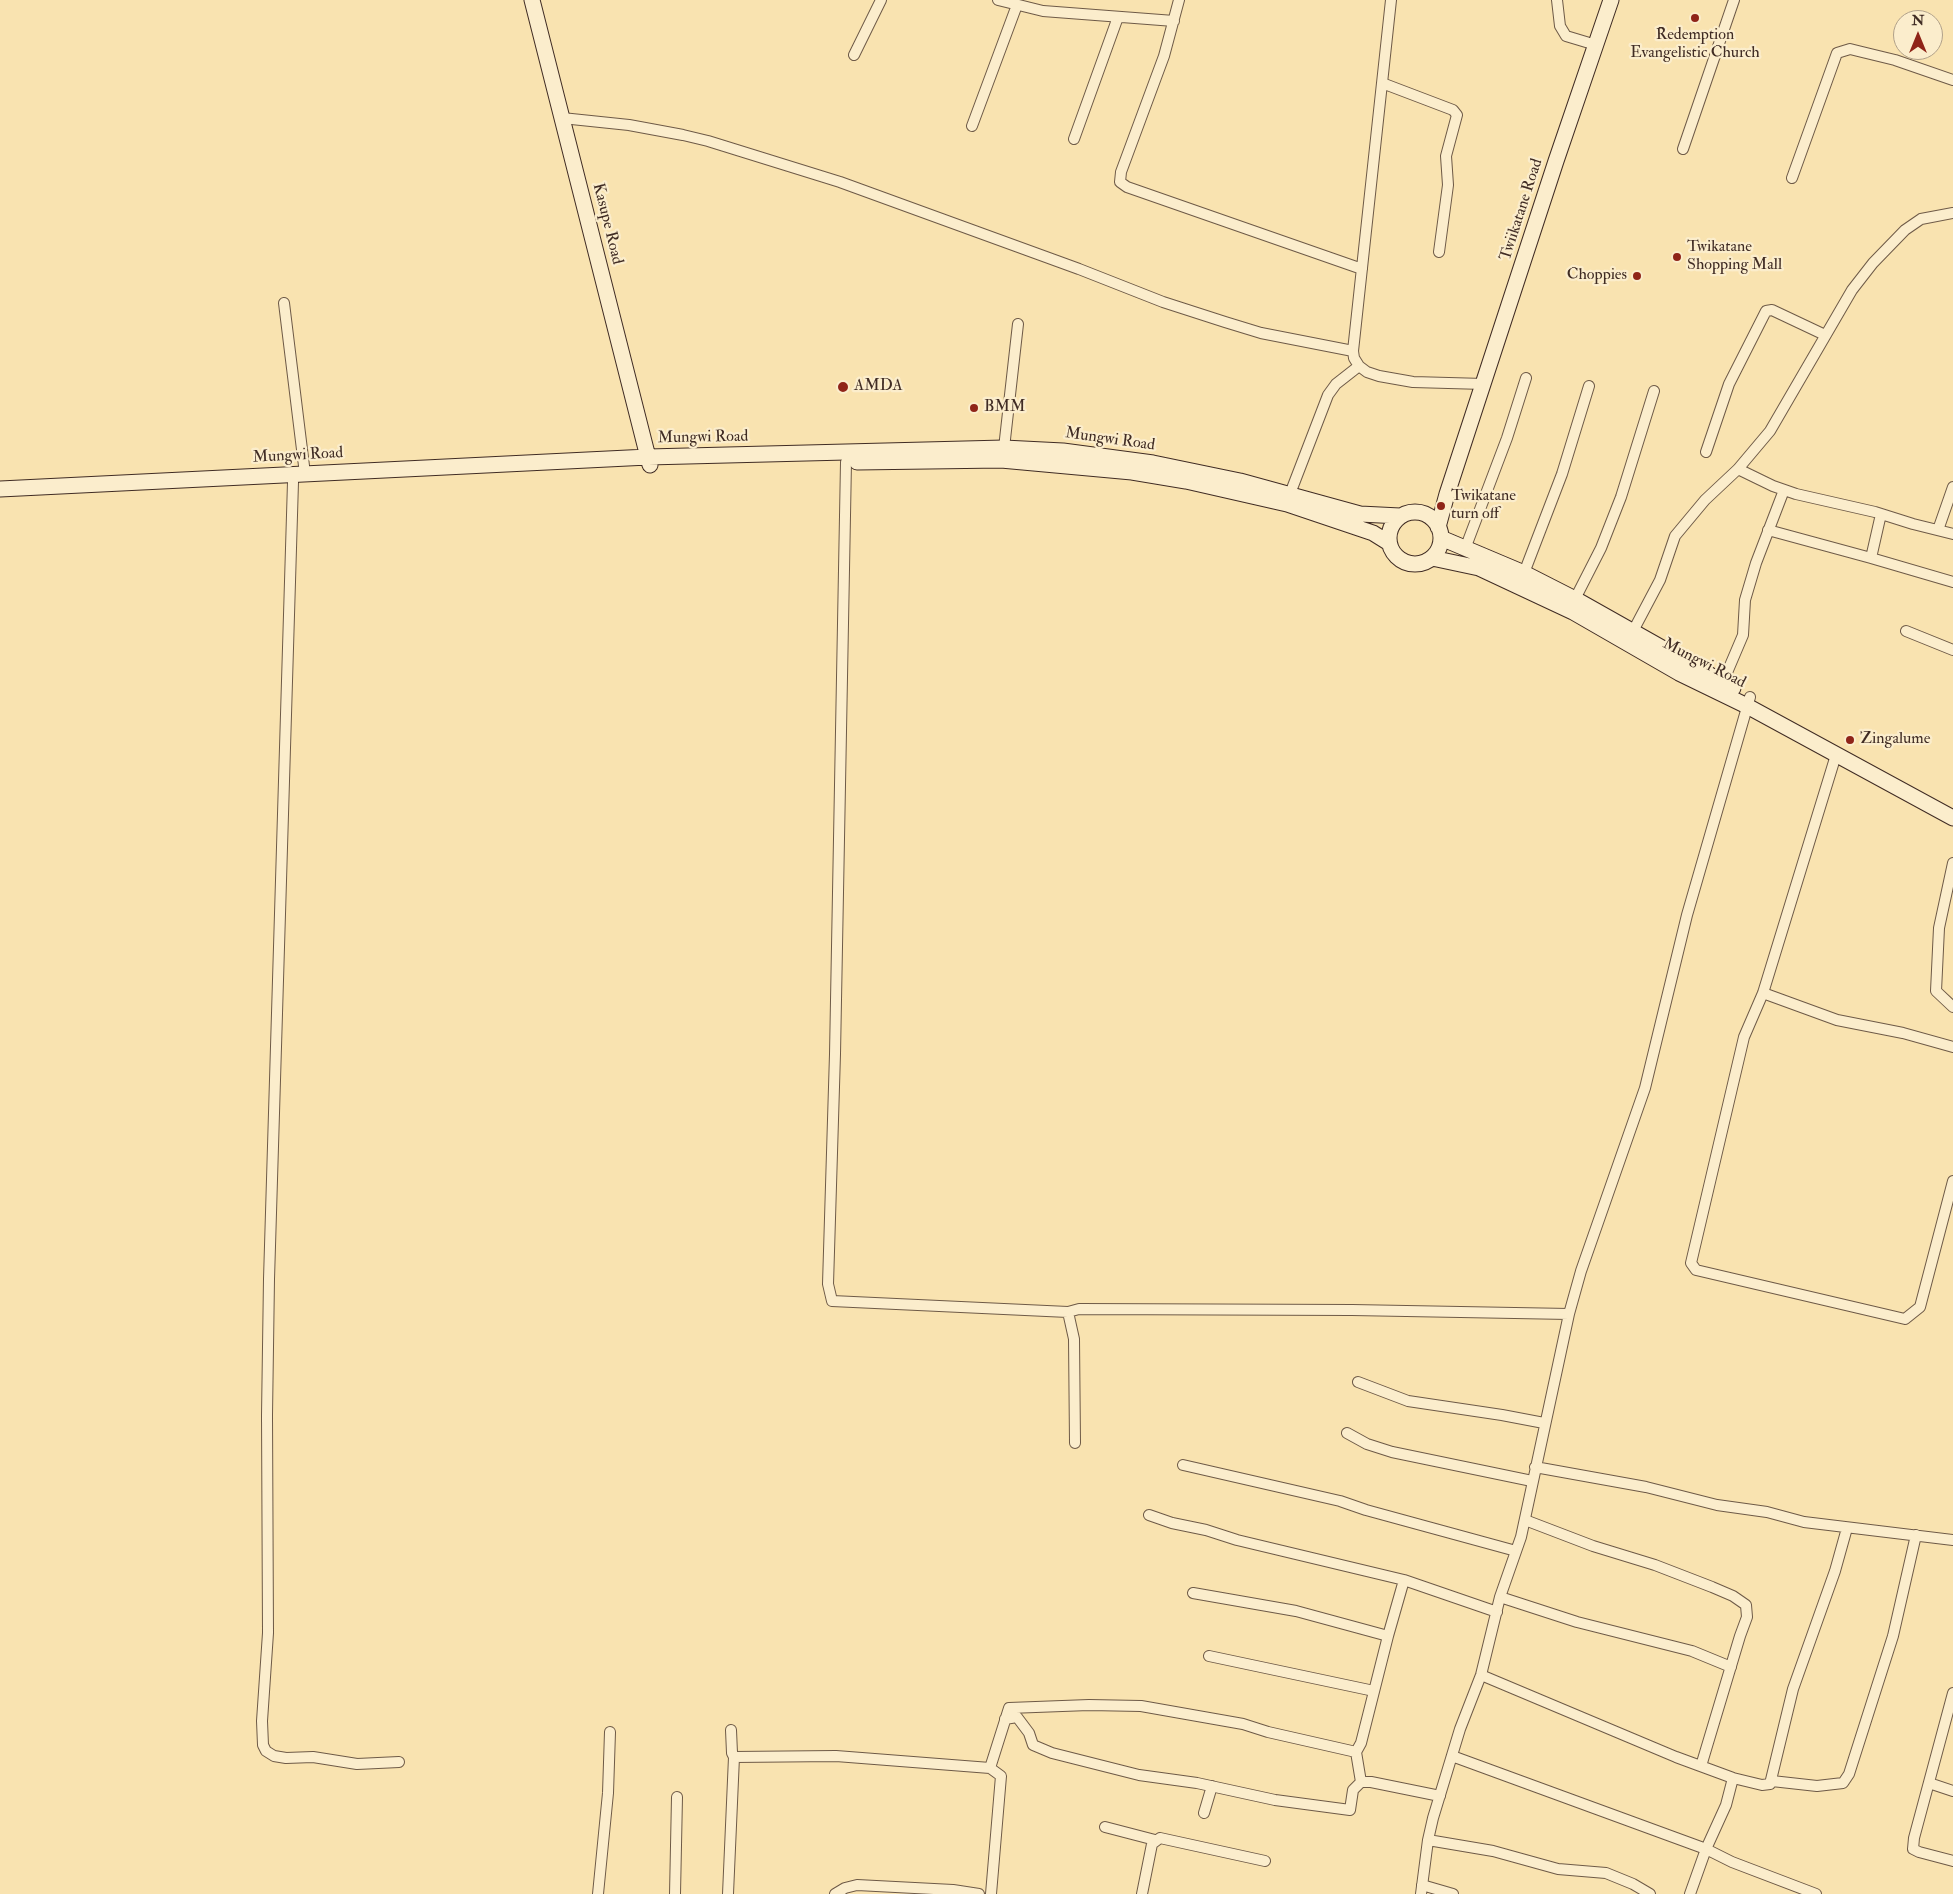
<!DOCTYPE html>
<html>
<head>
<meta charset="utf-8">
<style>
	body { margin:0 }
	#map { position:relative; width:1953px; height:1894px; overflow:hidden; background:#f9e3b0; font-family:"IM FELL Double Pica",serif }
	canvas { display:block }
	.north { position:absolute; left:1893px; top:10px; width:50px; height:50px; box-sizing:border-box; background:#fbedcc; border:1px solid #b0a089; border-radius:50%; rotate:0deg; font-size:14px; font-weight:700; line-height:20px; text-align:center; color:#402c24 }
	.north::after { content:''; display:block; margin:auto; width:18px; height:22px; background:#8f2418; clip-path:polygon(50% 0,100% 100%,50% 72%,0 100%) }
</style>
</head>
<body>
<div id="map">
<canvas width="1953" height="1894"></canvas>
<div class="north">N</div>
</div>
<script>
const c = document.querySelector('canvas').getContext('2d');
c.lineJoin = 'round';
function shape(rows) {
  const path = new Path2D();
  for (const r of rows) {
    if (r.length === 3) {
      path.moveTo(r[0] + r[2], r[1]);
      path.arc(r[0], r[1], r[2], 0, 2 * Math.PI);
      continue;
    }
    path.moveTo(r[0], r[1]);
    for (let i = 2; i < r.length; i += 2) path.lineTo(r[i], r[i + 1]);
  }
  return path;
}
function stroke(path, color, width, dash) {
  c.strokeStyle = color;
  c.lineWidth = width;
  c.lineCap = dash ? 'butt' : 'round';
  c.setLineDash(dash || []);
  c.stroke(path);
}
function write(font, color, halo, rows, align = 'center') {
  c.font = font + ' "IM FELL Double Pica",serif';
  c.lineWidth = 4.5;
  c.setLineDash([]);
  c.textBaseline = 'middle';
  c.strokeStyle = halo;
  c.fillStyle = color;
  for (const [text, x, y, turn = 0] of rows) {
    c.save();
    c.translate(x, y);
    c.rotate((+turn || 0) * Math.PI / 180);
    c.textAlign = isNaN(turn) ? turn : align;
    if (halo) c.strokeText(text, 0, 0);
    c.fillText(text, 0, 0);
    c.restore();
  }
}
const street = shape([
	[998,0,1043,11,1174,21],
	[1179,0,1164,56,1121,172,1120,182,1127,187,1362,269],
	[1391,0,1353,351,1354,358,1359,366,1367,372,1379,376,1413,382,1484,384],
	[1557,0,1560,26,1566,36,1596,45],
	[854,55,881,0],
	[1382,83,1453,110,1457,115,1446,156,1448,185,1439,252],
	[562,118,629,125,683,135,708,141,840,182,1079,269,1163,302,1225,322,1261,333,1353,351],
	[972,126,1017,5],
	[1074,139,1118,17],
	[1683,149,1734,0],
	[1792,178,1837,53,1850,49,1858,51,1895,60,1953,80],
	[284,303,305,474],
	[1004,448,1018,324],
	[1706,452,1729,384,1766,311,1772,310,1825,335],
	[846,462,835,1054,828,1284,832,1301,1068,1312,1079,1309,1352,1310,1569,1314],
	[1738,469,1773,486,1796,494,1875,512,1913,524,1953,534],
	[293,482,269,1279,267,1415,268,1633,262,1721,263,1745,266,1751,274,1756,286,1758,313,1757,357,1764,399,1762],
	[1288,499,1328,395,1336,384,1359,366],
	[1881,514,1871,558,1953,582],
	[1768,530,1871,558],
	[1938,530,1953,487],
	[1465,549,1507,438,1526,378],
	[1524,573,1562,474,1589,386],
	[1575,599,1601,548,1621,497,1654,391],
	[1906,631,1953,650],
	[1632,633,1660,580,1675,536,1705,500,1738,469,1770,431,1852,290,1873,263,1905,230,1921,219,1953,213],
	[1723,682,1743,635,1745,600,1756,563,1784,490],
	[1836,755,1763,993,1744,1037,1691,1263,1696,1270,1905,1319,1920,1307,1953,1181],
	[1953,863,1939,928,1936,991,1953,1007],
	[1763,993,1837,1020,1903,1033,1953,1047],
	[1068,1312,1074,1339,1075,1443],
	[1358,1382,1408,1401,1502,1415,1544,1423],
	[1347,1433,1367,1444,1392,1452,1532,1481],
	[1183,1465,1340,1501,1366,1510,1516,1551],
	[1535,1467,1646,1487,1717,1505,1767,1512,1804,1522,1953,1540],
	[1149,1515,1172,1523,1206,1530,1237,1540,1404,1580,1497,1612],
	[1525,1520,1593,1546,1655,1565,1712,1587,1733,1596,1746,1605,1747,1617,1740,1636,1701,1766],
	[1193,1593,1296,1611,1388,1636],
	[1500,1597,1577,1622,1692,1651,1731,1667],
	[1209,1656,1374,1691],
	[1481,1675,1676,1757,1733,1778,1762,1785,1770,1784,1793,1689,1835,1571,1847,1528],
	[1953,1693,1914,1838,1913,1849,1919,1852,1953,1861],
	[1005,1719,1017,1717,1029,1733,1033,1745,1052,1753,1139,1775,1197,1783,1275,1800,1350,1810,1353,1790,1361,1782,1371,1782,1440,1796],
	[1452,1756,1706,1849,1732,1862,1816,1894],
	[734,1757,836,1756,990,1768,1001,1776,991,1894],
	[990,1768,1009,1708,1089,1705,1141,1706,1243,1724,1268,1732,1356,1752],
	[1772,1781,1817,1786,1843,1783,1849,1774,1893,1636,1916,1535],
	[1361,1782,1356,1752,1361,1743,1388,1636,1404,1580],
	[1929,1783,1953,1791],
	[1204,1813,1212,1786],
	[1105,1827,1155,1840],
	[1428,1840,1493,1851,1558,1869,1606,1873,1633,1884,1650,1894],
	[1422,1885,1453,1894],
	[598,1894,608,1793,610,1732],
	[675,1894,677,1797],
	[728,1894,734,1757,732,1753,731,1730],
	[835,1894,845,1888,857,1885,953,1890,979,1894],
	[1142,1894,1152,1844,1160,1838,1265,1861],
	[1421,1894,1428,1840,1433,1818,1460,1729,1481,1675,1500,1597,1521,1537,1569,1314,1581,1271,1645,1088,1687,915,1750,697],
	[1690,1894,1706,1849,1726,1805,1733,1778]
]);
const secondary = shape([
	[532,0,650,465],
	[857,462,1001,460,1132,472,1186,481,1287,504,1373,533,1389,543],
	[0,489,648,457,1004,448,1063,451,1153,463,1240,481,1360,514,1400,516],
	[1415,538,26],
	[1438,527,1447,494,1556,161,1611,0],
	[1441,538,1524,573,1575,599,1733,688],
	[1432,558,1479,568,1573,612,1679,673,1747,706,1953,818]
]);
stroke(street, '#6e5a47', 12);
stroke(secondary, '#402c24', 17);
stroke(street, '#fbedcc', 10);
stroke(secondary, '#fbedcc', 15);
for (const [x, y, r, color] of [
	[1695,18,5,"#8f2418"],
	[1677,257,5,"#8f2418"],
	[1637,276,5,"#8f2418"],
	[843,387,6,"#8f2418"],
	[974,408,5,"#8f2418"],
	[1441,506,5,"#8f2418"],
	[1850,740,5,"#8f2418"]
]) {
  const dot = new Path2D();
  dot.arc(x, y, r, 0, 2 * Math.PI);
  c.fillStyle = color;
  c.fill(dot);
  stroke(dot, '#fbedcc', 2);
}
write('16px', '#402c24', '#fbedcc', [
	["Redemption",1695,36,"center"],
	["Evangelistic Church",1695,54,"center"],
	["Twikatane",1687,248],
	["Shopping Mall",1687,266],
	["Choppies",1627,276,"right"],
	["AMDA",854,387],
	["BMM",984,408],
	["Twikatane",1451,497],
	["turn off",1451,515],
	["Zingalume",1860,740]
], 'left');
write('16px', '#402c24', '#fbedcc', [
	["Twiikatane Road",1522,210,-72],
	["Kasupe Road",607,224,76],
	["Mungwi Road",703,438,-1],
	["Mungwi Road",1110,440,8],
	["Mungwi Road",298,456,-3],
	["Mungwi Road",1704,664,27]
]);
</script>
</body>
</html>
